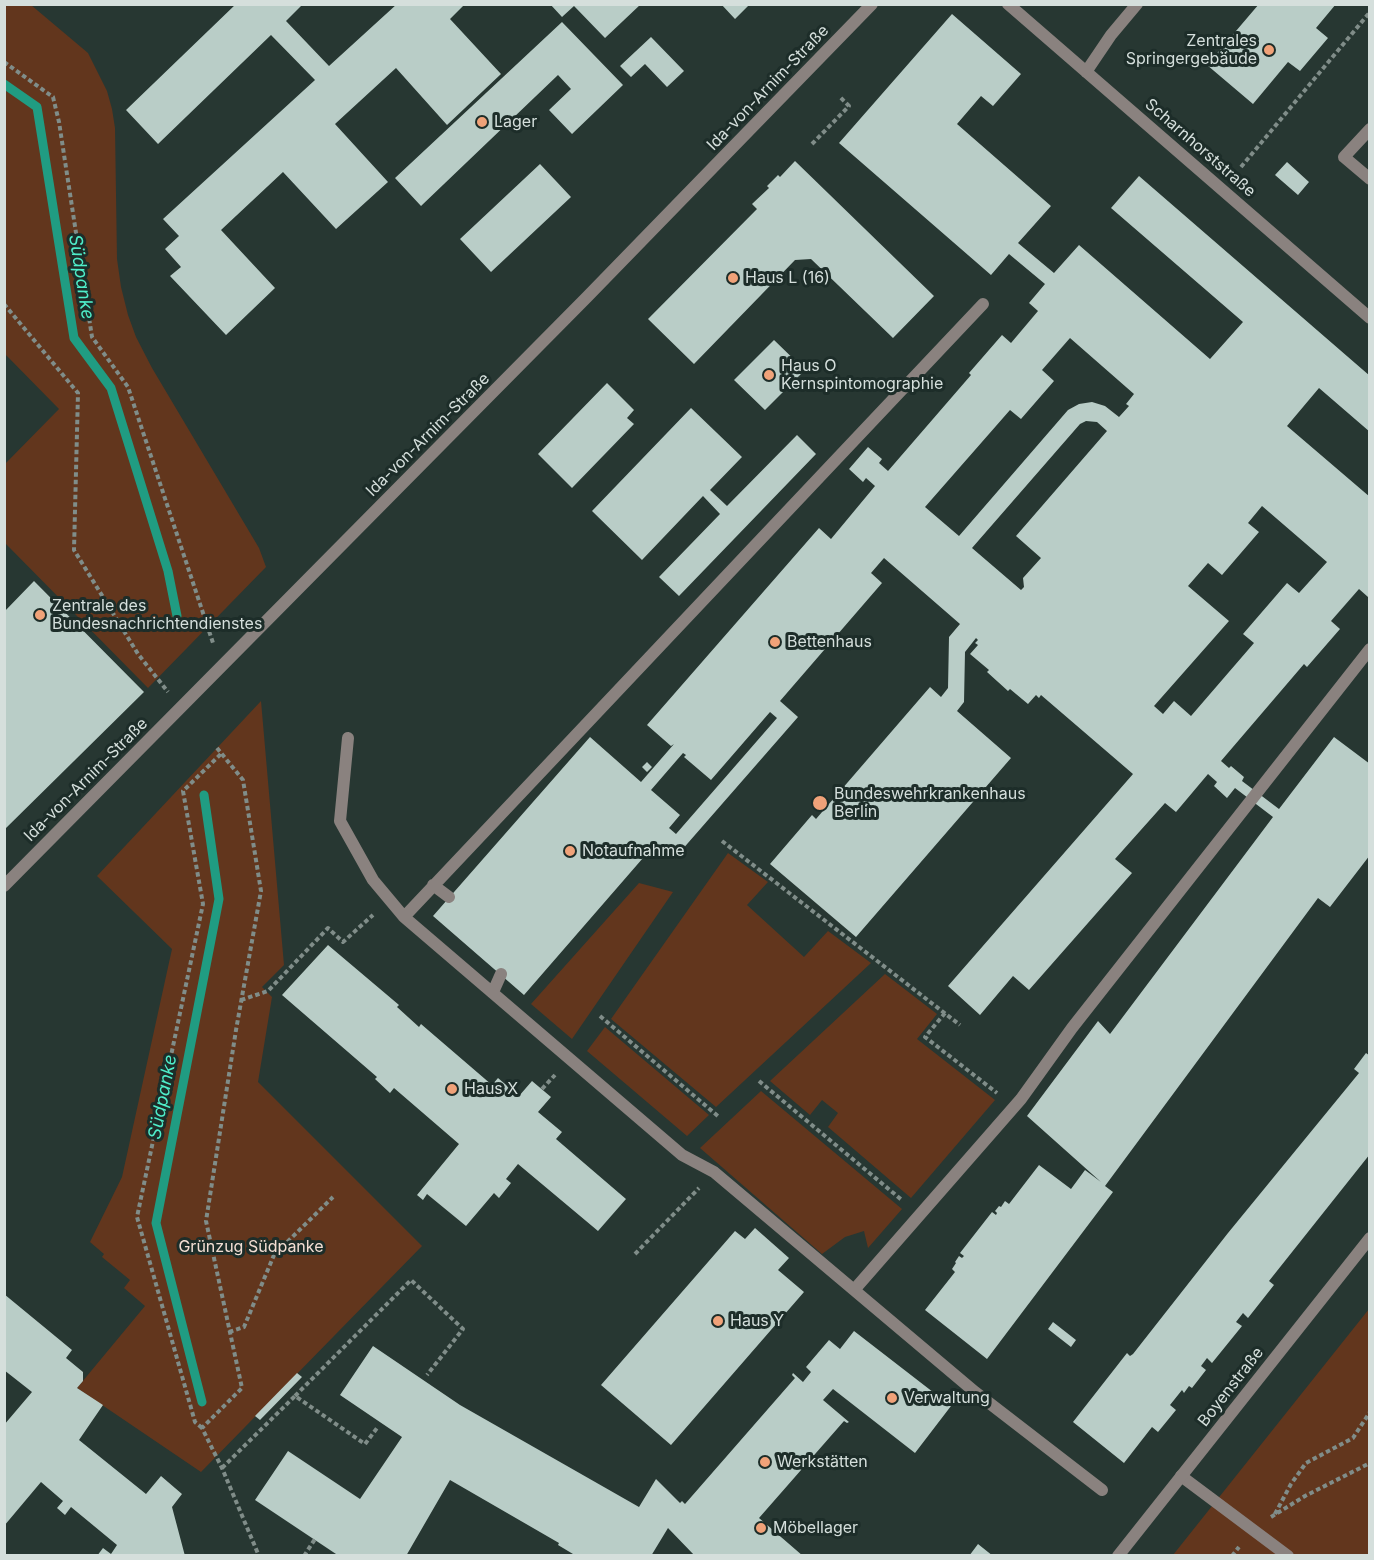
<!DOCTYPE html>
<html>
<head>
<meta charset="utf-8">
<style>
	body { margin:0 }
	#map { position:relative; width:1374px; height:1560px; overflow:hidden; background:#273732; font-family:Inter,sans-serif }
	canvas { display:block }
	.frame { position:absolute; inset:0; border:6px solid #d5dfdc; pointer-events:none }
</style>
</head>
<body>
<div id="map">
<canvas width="1374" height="1560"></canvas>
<div class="frame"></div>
</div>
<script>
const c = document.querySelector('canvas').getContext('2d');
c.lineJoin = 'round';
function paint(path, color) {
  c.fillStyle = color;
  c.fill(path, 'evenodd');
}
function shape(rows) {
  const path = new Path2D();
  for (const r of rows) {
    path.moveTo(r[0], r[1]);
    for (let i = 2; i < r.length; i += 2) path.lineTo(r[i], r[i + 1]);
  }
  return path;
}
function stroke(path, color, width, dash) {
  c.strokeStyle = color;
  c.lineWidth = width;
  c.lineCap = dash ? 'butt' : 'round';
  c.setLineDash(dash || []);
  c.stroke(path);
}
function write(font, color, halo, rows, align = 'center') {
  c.font = font + ' Inter,sans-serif';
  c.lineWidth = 6;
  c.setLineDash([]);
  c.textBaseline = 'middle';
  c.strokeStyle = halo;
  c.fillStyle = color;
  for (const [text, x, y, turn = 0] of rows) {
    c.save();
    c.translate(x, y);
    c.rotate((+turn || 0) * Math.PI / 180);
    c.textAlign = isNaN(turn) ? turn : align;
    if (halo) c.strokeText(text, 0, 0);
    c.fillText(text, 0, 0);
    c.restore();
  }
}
paint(shape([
	[4,5,31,5,88,53,107,91,112,109,115,128,117,259,121,287,128,315,136,337,152,368,259,548,266,567,148,688,5,543,5,464,59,409,5,354],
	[261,701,284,965,262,987,272,997,258,1082,422,1246,201,1472,77,1388,145,1306,124,1288,130,1280,102,1257,104,1254,90,1242,122,1177,172,949,97,876],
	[728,853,768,882,747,905,804,957,828,931,871,963,716,1107,611,1019],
	[639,883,673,892,572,1039,531,1004],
	[885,974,937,1014,917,1039,995,1100,911,1198,828,1127,838,1113,822,1100,810,1115,770,1081],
	[605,1027,709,1115,687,1136,587,1051],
	[761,1091,902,1209,868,1248,864,1231,845,1237,822,1254,700,1148],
	[1369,1309,1369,1555,1173,1555]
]), '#62361d');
stroke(shape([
	[4,84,37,107,74,338,111,388,168,571,177,616],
	[202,1402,156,1223,219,899,204,795]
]), '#209c82', 9);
paint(shape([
	[236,4,303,4,286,21,329,66,397,4,465,4,450,19,501,74,447,125,396,68,335,124,388,182,336,229,283,172,221,230,275,288,226,335,170,276,181,267,165,249,179,236,163,219,315,80,271,35,158,144,126,110],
	[550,4,641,4,605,38,574,6,562,17],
	[721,4,750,4,735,19],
	[1259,4,1336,4,1316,28,1328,38,1300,71,1288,62,1253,104,1207,65],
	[952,14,1021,74,993,106,981,96,957,124,1051,206,1018,243,1054,273,1079,245,1210,359,1243,322,1111,208,1139,176,1370,376,1370,432,1319,388,1287,426,1370,497,1370,595,1368,597,1359,589,1331,621,1340,629,1307,667,1304,664,1221,761,1229,768,1231,766,1244,777,1242,781,1279,809,1334,737,1370,764,1370,855,1330,907,1318,898,1105,1186,1113,1192,987,1359,925,1310,955,1272,952,1269,956,1263,955,1262,959,1256,962,1258,964,1256,960,1253,992,1212,996,1215,997,1213,995,1211,999,1206,1001,1207,1005,1201,1009,1204,1039,1165,1071,1189,1085,1170,1101,1182,1027,1116,1098,1021,1110,1034,1273,817,1235,788,1227,798,1214,786,1217,782,1208,774,1176,812,1165,803,1115,859,1132,873,1029,990,1013,976,980,1015,948,986,1133,774,1041,695,1039,698,1036,695,1028,704,1010,689,1008,691,987,672,989,670,970,654,978,645,975,643,978,640,976,638,965,652,964,702,957,711,1011,758,856,937,770,864,812,815,816,819,930,687,941,697,948,688,949,637,960,624,884,558,871,573,882,583,780,701,798,717,674,859,656,843,524,995,433,916,590,737,641,782,674,744,671,746,647,725,819,528,831,539,875,486,866,478,863,482,849,469,868,447,882,459,879,463,888,471,971,375,969,373,1002,335,1011,343,1038,311,1029,303,1045,284,1009,254,991,275,839,143],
	[1070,338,1134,394,1126,404,1129,406,1119,417,1105,406,1092,402,1079,404,1068,410,959,536,925,507,1010,410,1021,419,1054,381,1042,370],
	[1086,421,1097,422,1107,431,1016,536,1041,558,1023,578,1024,587,1021,590,972,548,1080,424],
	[1262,506,1327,562,1299,593,1287,583,1243,634,1254,643,1191,716,1174,701,1163,714,1154,706,1229,621,1188,586,1208,563,1222,575,1259,532,1248,523],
	[770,712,777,718,676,834,669,828,680,815,651,790,683,753,686,755,684,757,711,780],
	[562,22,623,85,572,134,549,110,571,89,558,75,421,206,395,178],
	[651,37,684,71,667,87,645,64,631,77,620,66],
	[795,161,934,296,893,338,811,259,795,260,694,364,648,319,757,209,752,204,769,188,767,186,778,175,780,177],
	[1287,162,1309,182,1298,195,1275,175],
	[540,164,571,197,491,272,460,239],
	[774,340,805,370,765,410,734,380],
	[607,383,634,410,627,418,634,424,572,488,538,454],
	[691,408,742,457,710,490,727,506,797,435,816,454,679,596,659,577,720,514,703,496,642,560,592,511],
	[34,581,144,692,4,830,4,612],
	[647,762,652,767,647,772,642,767],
	[328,945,399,1005,397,1007,419,1027,421,1024,492,1085,498,1078,519,1096,532,1081,551,1097,538,1112,562,1132,556,1139,626,1199,598,1231,518,1164,506,1179,511,1183,499,1198,494,1193,466,1226,427,1194,423,1200,417,1195,459,1144,394,1088,390,1093,375,1079,377,1077,282,995],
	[1366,1053,1370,1056,1370,1154,1269,1281,1274,1285,1248,1318,1243,1313,1236,1322,1242,1326,1212,1363,1207,1358,1201,1366,1206,1370,1192,1388,1189,1386,1184,1393,1182,1390,1170,1405,1176,1410,1158,1432,1152,1427,1124,1463,1073,1422,1127,1353,1130,1356,1133,1354,1228,1233,1359,1073,1354,1069],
	[755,1228,789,1258,778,1270,804,1292,671,1445,601,1385,735,1231,745,1239],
	[4,1294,72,1350,66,1358,83,1372,83,1381,77,1388,103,1405,79,1440,146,1494,161,1476,182,1494,172,1507,185,1556,97,1556,103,1548,111,1554,117,1545,71,1507,65,1515,57,1508,63,1501,41,1482,4,1526,4,1425,32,1392,4,1370],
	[1053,1322,1076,1340,1071,1347,1048,1329],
	[854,1331,951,1406,915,1453,833,1389,823,1400,849,1422,847,1423,844,1421,759,1518,803,1556,695,1556,668,1528,651,1556,572,1556,573,1554,558,1545,559,1543,450,1480,406,1556,339,1556,255,1500,288,1451,360,1499,402,1437,340,1395,373,1346,460,1405,639,1507,656,1479,680,1503,682,1501,685,1504,795,1378,792,1375,793,1373,803,1382,811,1372,806,1367,829,1340,840,1349],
	[297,1373,302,1377,260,1420,255,1416],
	[978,1544,993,1556,969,1556]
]), '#b9cdc7');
stroke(shape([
	[4,62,53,97,59,122,92,337,128,387,213,643],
	[812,144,849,106,840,97],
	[1241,167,1370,12],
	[4,304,78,393,74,550,138,654,168,692],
	[217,748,243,780,261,891,236,1030,206,1221,242,1388,202,1428,222,1468,259,1556],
	[722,841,960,1025],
	[241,1000,268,991,328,928,343,942,373,915],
	[945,1013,925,1037,997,1093],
	[600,1016,719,1117],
	[759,1081,903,1201],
	[542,1089,555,1075],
	[635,1254,699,1188],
	[229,1332,244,1327,274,1255,333,1197],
	[295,1396,411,1280,463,1329,427,1375],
	[202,1428,195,1422,137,1217,203,904,183,791,222,753],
	[222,1468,295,1396,365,1444,377,1428],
	[1275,1514,1291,1484,1306,1463,1353,1438,1370,1412],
	[1271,1517,1305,1496,1370,1463],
	[304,1556,315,1539],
	[1232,1556,1239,1547]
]), '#808d89', 4, [4.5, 3]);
stroke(shape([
	[1370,129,1344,157,1370,179],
	[983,304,404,917,682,1155,714,1172,975,1392,1102,1490],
	[348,738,340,821,373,880,404,917],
	[433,885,449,897],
	[493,992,501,974],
	[854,1290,1021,1099,1072,1028,1370,649],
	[1181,1476,1288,1556]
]), '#8a827f', 12);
stroke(shape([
	[1008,4,1370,318],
	[1086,72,1111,35,1137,4],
	[4,886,587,297,872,4],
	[1118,1556,1370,1238]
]), '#8a827f', 12);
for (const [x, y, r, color] of [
	[1269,50,6,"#f0a279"],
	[482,122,6,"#f0a279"],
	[733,278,6,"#f0a279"],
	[769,375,6,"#f0a279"],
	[40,615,6,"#f0a279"],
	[775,642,6,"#f0a279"],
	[820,803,8,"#f0a279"],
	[570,851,6,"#f0a279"],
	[452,1089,6,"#f0a279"],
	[718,1321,6,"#f0a279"],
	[892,1398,6,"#f0a279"],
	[765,1462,6,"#f0a279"],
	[761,1528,6,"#f0a279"]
]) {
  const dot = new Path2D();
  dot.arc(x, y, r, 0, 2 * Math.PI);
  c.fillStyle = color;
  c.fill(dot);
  stroke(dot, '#1d2d29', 2);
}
write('16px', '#d5dfdc', '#1d2d29', [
	["Zentrales",1257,41,"right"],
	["Springergebäude",1257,59,"right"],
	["Lager",494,122],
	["Haus L (16)",745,278],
	["Haus O",781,366],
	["Kernspintomographie",781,384],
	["Zentrale des",52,606],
	["Bundesnachrichtendienstes",52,624],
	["Bettenhaus",787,642],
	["Bundeswehrkrankenhaus",834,794],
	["Berlin",834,812],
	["Notaufnahme",582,851],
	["Haus X",464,1089],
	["Haus Y",730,1321],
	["Verwaltung",904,1398],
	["Werkstätten",777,1462],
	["Möbellager",773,1528]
], 'left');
write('16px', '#d5dfdc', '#1d2d29', [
	["Ida-von-Arnim-Straße",768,88,-46],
	["Scharnhorststraße",1200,148,41],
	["Ida-von-Arnim-Straße",428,435,-45],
	["Ida-von-Arnim-Straße",86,780,-45],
	["Boyenstraße",1231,1387,-52]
]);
write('16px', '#f3ded3', '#1d2d29', [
	["Grünzug Südpanke",251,1247]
]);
write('italic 18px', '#4fedc9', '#1d2d29', [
	["Südpanke",81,277,81],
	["Südpanke",163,1097,-79]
]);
</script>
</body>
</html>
